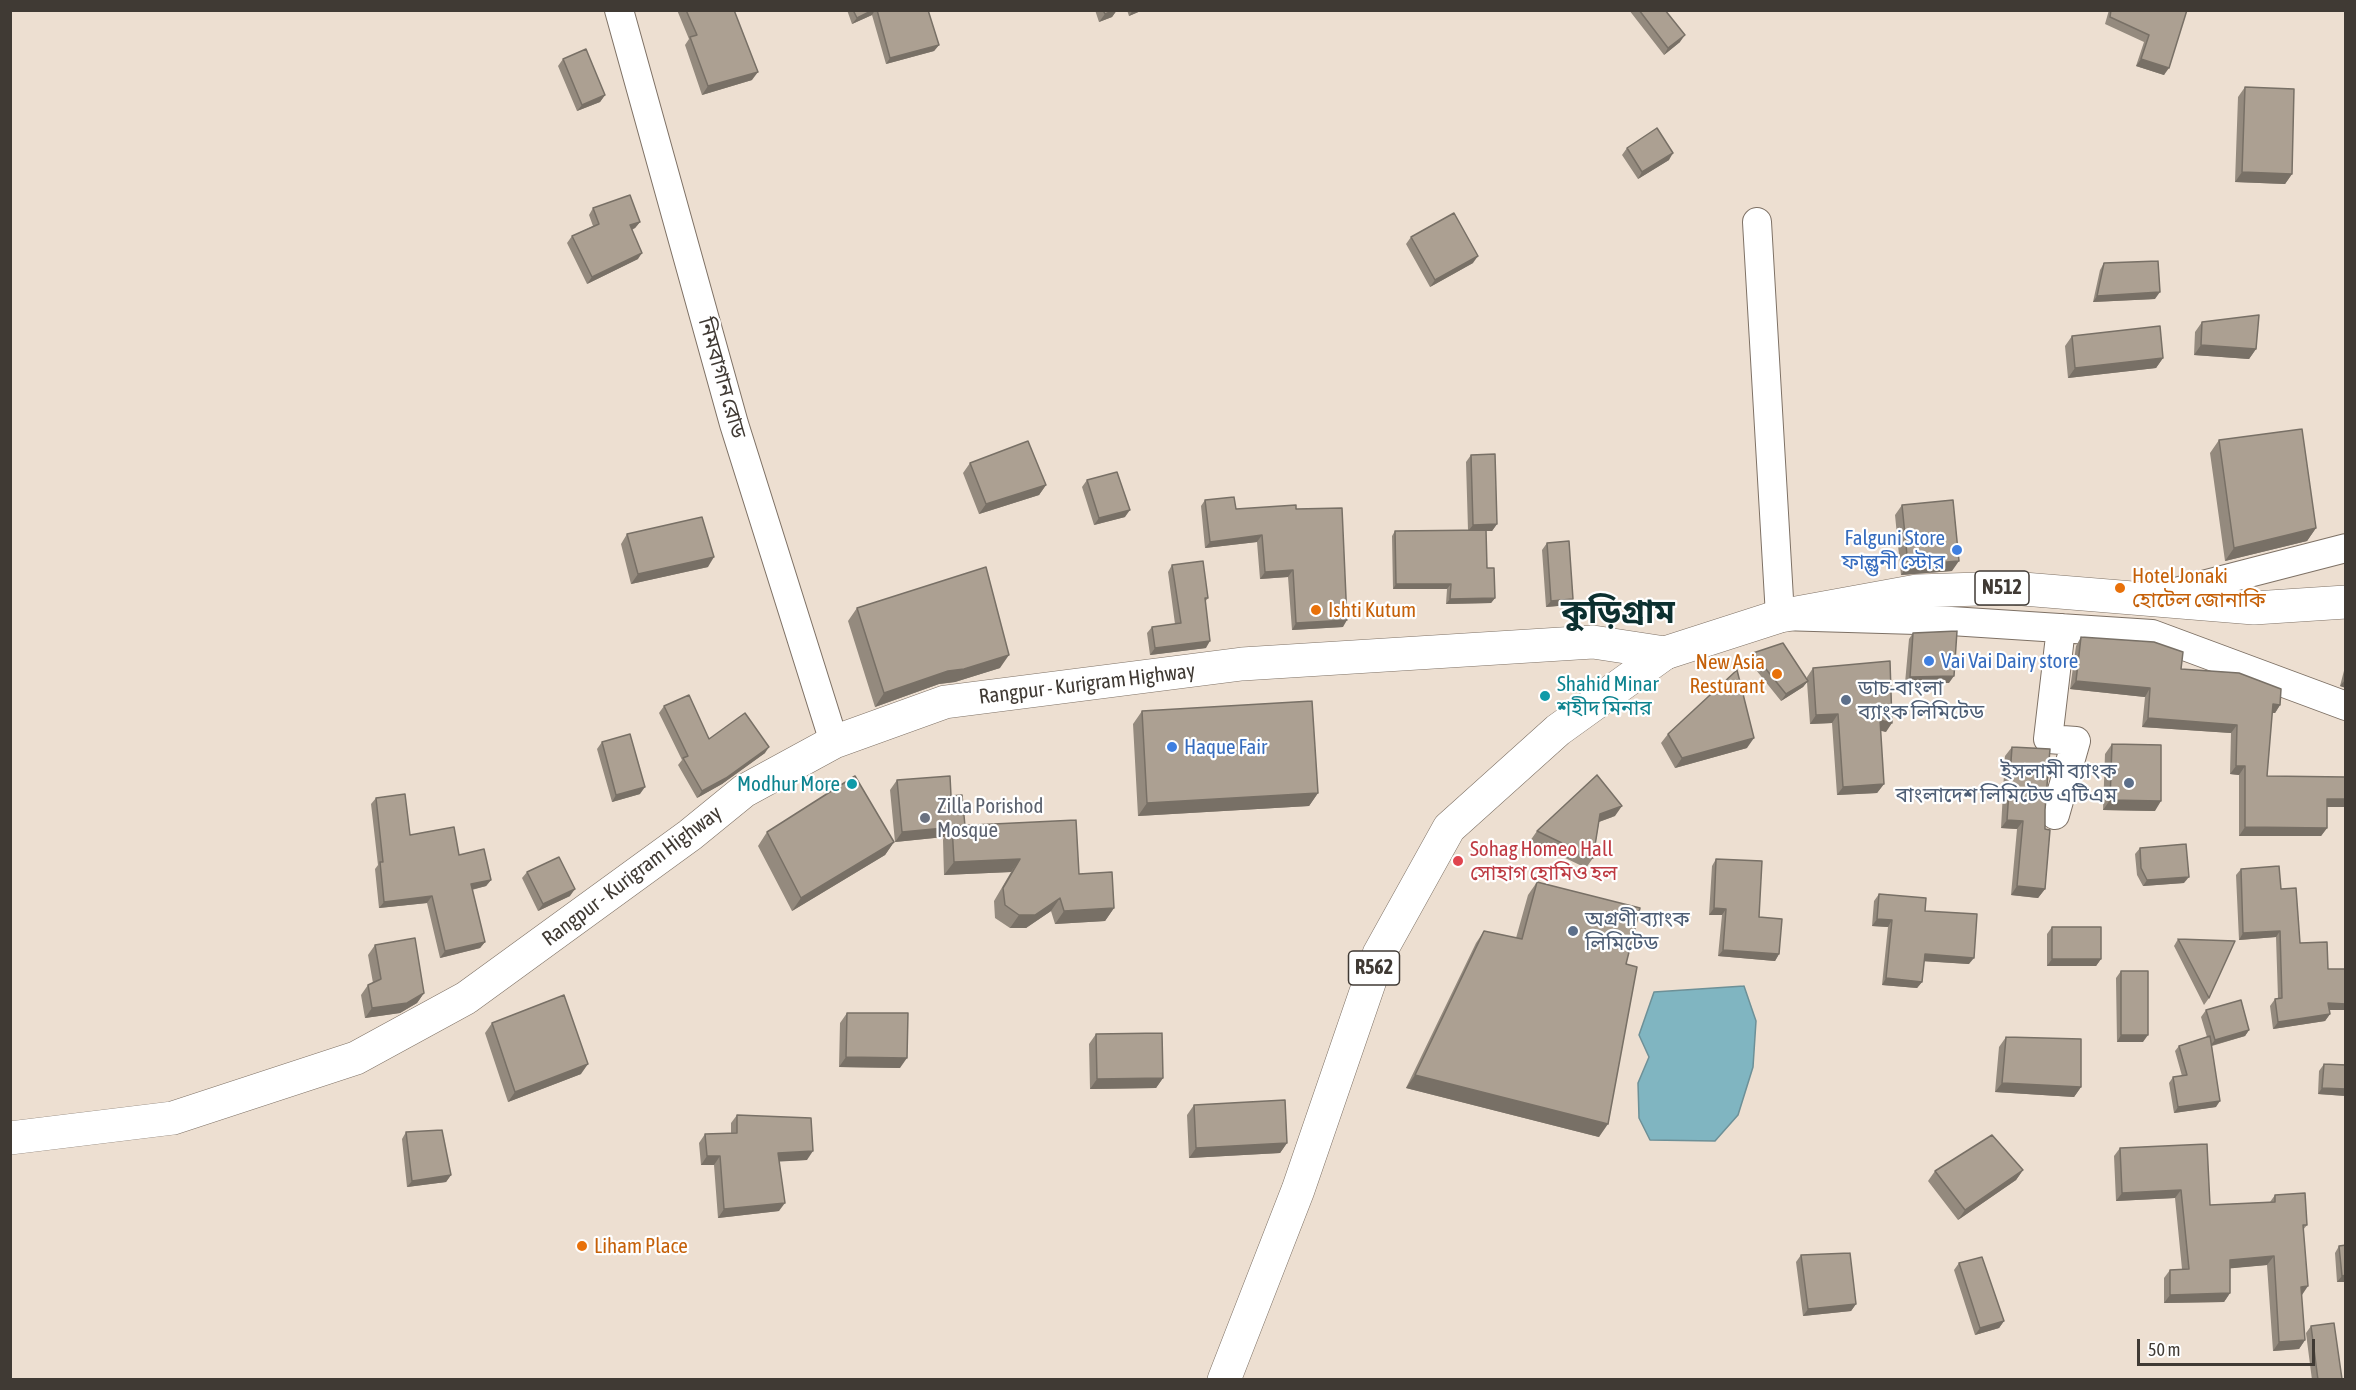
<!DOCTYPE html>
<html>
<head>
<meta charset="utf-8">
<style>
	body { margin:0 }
	#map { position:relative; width:2356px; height:1390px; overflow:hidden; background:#eddfd1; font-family:"Asap Condensed",sans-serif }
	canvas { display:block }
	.frame { position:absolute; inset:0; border:12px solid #403a34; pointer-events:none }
	.scale { position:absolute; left:2137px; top:1339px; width:178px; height:27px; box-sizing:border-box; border:3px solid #403a34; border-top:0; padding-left:8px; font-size:18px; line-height:21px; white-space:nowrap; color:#403a34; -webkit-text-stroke:4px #fff; paint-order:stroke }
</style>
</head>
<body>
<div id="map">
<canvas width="2356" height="1390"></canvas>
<div class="frame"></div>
<div class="scale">50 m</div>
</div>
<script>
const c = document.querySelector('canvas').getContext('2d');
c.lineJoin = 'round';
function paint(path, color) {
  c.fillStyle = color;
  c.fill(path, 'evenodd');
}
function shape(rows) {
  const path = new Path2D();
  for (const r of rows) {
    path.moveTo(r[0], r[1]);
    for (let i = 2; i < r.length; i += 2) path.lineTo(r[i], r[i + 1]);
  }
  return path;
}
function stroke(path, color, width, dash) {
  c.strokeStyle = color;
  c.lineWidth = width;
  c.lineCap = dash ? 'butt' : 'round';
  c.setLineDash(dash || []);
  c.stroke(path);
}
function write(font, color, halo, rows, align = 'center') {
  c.font = font + ' "Asap Condensed","Noto Sans Bengali",sans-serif';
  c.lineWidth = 4.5;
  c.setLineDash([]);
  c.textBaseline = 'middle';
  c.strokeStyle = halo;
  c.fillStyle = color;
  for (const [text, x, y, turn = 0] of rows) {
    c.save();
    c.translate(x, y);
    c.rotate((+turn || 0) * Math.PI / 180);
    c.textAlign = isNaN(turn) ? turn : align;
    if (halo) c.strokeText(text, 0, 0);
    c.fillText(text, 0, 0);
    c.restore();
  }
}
const water = shape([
	[1744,986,1756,1021,1753,1067,1738,1115,1715,1141,1650,1140,1639,1118,1638,1083,1649,1057,1639,1035,1654,992,1744,986]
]);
paint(water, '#80b5c1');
stroke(water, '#6d9097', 1.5);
const minor = shape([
	[619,10,734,424,834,742],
	[1757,222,1780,616,1951,621,2152,634,2346,706],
	[2160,596,2346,548],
	[2055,815,2076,741,2048,739,2061,628]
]);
const major = shape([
	[1224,1380,1298,1190,1379,954,1449,828,1558,730,1665,653]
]);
const highway = shape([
	[10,1138,173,1118,356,1058,466,998,690,835,744,791,834,742,945,702,1242,664,1593,642,1665,653,1780,616,1917,591,2011,588,2254,608,2346,602]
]);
stroke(minor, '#7e7165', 30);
stroke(major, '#7e7165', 34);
stroke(highway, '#7e7165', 34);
stroke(minor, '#fff', 28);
stroke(major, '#fff', 33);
stroke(highway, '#fff', 33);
paint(shape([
	[677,10,734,10,752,80,702,95,685,45,689,39],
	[847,10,928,10,939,45,934,51,886,64,872,15,852,24],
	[1095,10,1117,10,1112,17,1099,22],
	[1127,10,1143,10,1129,16],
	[1629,10,1665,10,1680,42,1664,55],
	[2109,10,2187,10,2164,75,2136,66,2144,42,2105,24],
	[563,59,605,95,600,102,577,111,558,66],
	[2245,87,2292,174,2285,184,2235,182,2238,97],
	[1627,148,1669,160,1638,179,1622,155],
	[593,208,640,222,635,228,632,230,638,259,587,284,567,243,572,236,593,226,589,215],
	[1411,237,1473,263,1430,287,1406,244],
	[2104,263,2155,299,2093,302,2100,270],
	[2202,322,2256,349,2249,359,2194,355,2195,332],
	[2072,336,2163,358,2156,368,2068,378,2065,346],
	[2219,440,2316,528,2307,541,2225,561,2210,453],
	[1471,455,1497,524,1492,531,1486,531,1487,568,1495,598,1491,603,1446,604,1447,589,1393,589,1392,536,1395,531,1468,530,1466,462],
	[970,463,1046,485,1039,495,979,514,963,473],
	[1087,480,1125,517,1094,525,1082,487],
	[1205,500,1236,509,1296,509,1343,627,1292,630,1288,577,1260,579,1257,542,1205,548,1201,506],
	[1902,505,1952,571,1901,575,1895,515],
	[627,534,708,567,631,584,621,544],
	[1547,543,1573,599,1569,605,1546,607,1542,550],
	[1172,565,1208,598,1205,602,1206,648,1150,655,1147,633,1152,627,1175,624,1168,572],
	[857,608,1000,668,955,682,939,684,875,707,848,621],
	[1913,633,1949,683,1905,683,1909,639],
	[2081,637,2181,669,2280,705,2275,713,2272,713,2267,776,2346,807,2327,807,2327,828,2321,836,2239,836,2239,775,2230,774,2231,733,2142,727,2145,697,2070,689,2076,646],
	[1753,653,1807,679,1807,677,1813,668,1886,732,1880,730,1884,784,1877,793,1837,795,1832,723,1810,724,1807,682,1803,687,1781,701,1748,660],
	[2346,663,2346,688,2340,686],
	[664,706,709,739,765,753,722,784,697,798,678,765,682,760,659,713],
	[1142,711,1318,793,1309,806,1138,816,1133,724],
	[1668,734,1747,748,1675,768,1661,743],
	[602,742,640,794,612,802,597,749],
	[2112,744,2155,811,2103,810,2105,754],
	[2012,747,2045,810,2045,889,2038,898,2011,895,2017,829,2001,828,2005,756],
	[897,780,951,796,965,826,1079,874,1114,908,1105,921,1055,924,1051,911,1026,928,1010,928,995,918,994,901,1011,872,944,875,943,840,944,837,895,842,890,790],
	[376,798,410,835,459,855,491,880,486,886,472,890,485,942,480,948,440,958,427,903,379,908,375,869,378,865,371,804],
	[1615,816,1599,822,1593,858,1586,868,1530,841,1537,831],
	[767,832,894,842,885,855,792,911,758,846],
	[2140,848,2184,883,2143,886,2137,875,2135,854],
	[1716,859,1759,917,1779,954,1775,961,1718,956,1722,915,1709,915,1712,866],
	[2241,869,2281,889,2300,943,2328,969,2346,969,2346,1010,2329,1010,2330,1014,2325,1021,2273,1029,2270,1006,2275,999,2278,998,2276,937,2239,940,2236,875],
	[527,872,570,896,538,911,522,878],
	[1537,882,1626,964,1599,1137,1406,1088,1476,943,1484,931,1516,938,1528,895],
	[1879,894,1925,911,1969,964,1924,961,1922,982,1917,988,1882,985,1888,927,1872,926,1874,901],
	[2052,927,2101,959,2096,966,2047,966,2047,934],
	[2178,939,2209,998,2204,1005,2174,946],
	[375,945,424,993,417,1003,400,1013,365,1018,361,995,368,985,373,983,368,955],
	[2121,971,2143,1042,2117,1042,2116,978],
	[2206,1010,2249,1030,2245,1036,2212,1046,2216,1107,2174,1113,2169,1083,2173,1077,2182,1076,2175,1051,2179,1046,2207,1037,2201,1017],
	[847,1013,900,1068,839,1067,840,1023],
	[492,1023,581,1074,508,1102,485,1033],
	[1096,1034,1163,1078,1156,1088,1090,1089,1089,1044],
	[2006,1037,2081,1087,2074,1097,1995,1092,1999,1047],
	[2324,1064,2346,1065,2346,1096,2318,1094,2319,1071],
	[1194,1105,1287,1143,1280,1153,1189,1158,1187,1115],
	[737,1115,807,1160,779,1161,779,1211,718,1218,714,1165,701,1165,699,1143,705,1134,731,1133,731,1123],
	[406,1132,451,1175,446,1182,407,1187,402,1139],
	[2120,1148,2210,1205,2270,1202,2275,1195,2307,1225,2303,1230,2301,1295,2305,1340,2299,1349,2273,1351,2267,1265,2230,1268,2230,1293,2224,1302,2164,1303,2164,1278,2170,1270,2182,1269,2175,1198,2116,1201,2114,1156],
	[2023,1170,2016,1180,1958,1220,1928,1181,1935,1171],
	[2339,1246,2346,1282,2337,1282,2335,1253],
	[1801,1255,1856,1304,1851,1311,1803,1316,1796,1262],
	[1959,1263,2004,1321,1999,1328,1975,1335,1954,1270],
	[2311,1326,2342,1380,2312,1380,2306,1333]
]), '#948a7e');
paint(shape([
	[873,10,875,10,872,15,852,24,857,18],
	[1115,10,1117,10,1112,17,1099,22,1105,14],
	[1133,10,1143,10,1129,16],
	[1685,35,1680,42,1664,55,1668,48],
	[939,45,934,51,886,64,890,58],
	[2141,59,2169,68,2164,75,2136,66],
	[758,72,752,80,702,95,708,86],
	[605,95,600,102,577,111,582,105],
	[1673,153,1669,160,1638,179,1642,172],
	[2242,172,2292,174,2285,184,2235,182],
	[640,222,635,228,625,232,630,225],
	[642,253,638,259,587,284,592,277],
	[1478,256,1473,263,1430,287,1435,280],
	[2160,292,2155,299,2093,302,2097,296],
	[2201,345,2256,349,2249,359,2194,355],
	[2163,358,2156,368,2068,378,2075,368],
	[1046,485,1039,495,979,514,986,504],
	[1130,510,1125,517,1094,525,1099,518],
	[1497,524,1492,531,1468,531,1473,525],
	[2316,528,2307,541,2225,561,2234,548],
	[1262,535,1257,542,1205,548,1210,542],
	[714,557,708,567,631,584,638,574],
	[1959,561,1952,571,1901,575,1908,565],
	[1293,570,1288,577,1260,579,1265,572],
	[1396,584,1451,584,1447,589,1393,589],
	[1495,598,1491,603,1446,604,1450,599],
	[1573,599,1569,605,1546,607,1551,601],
	[1347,620,1343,627,1292,630,1296,623],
	[1210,641,1206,648,1150,655,1155,648],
	[1009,655,1000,668,955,682,939,684,875,707,884,693,948,671],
	[1954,676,1949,683,1905,683,1910,677],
	[2345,680,2346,680,2346,688,2340,686],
	[1808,681,1803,687,1781,701,1786,694],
	[2076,681,2150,688,2145,697,2070,689],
	[2273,704,2280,705,2275,713,2267,713],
	[1838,714,1832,723,1810,724,1816,715],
	[2148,718,2237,725,2231,733,2142,727],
	[1880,720,1892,723,1886,732,1873,729],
	[1754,738,1747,748,1675,768,1682,758],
	[769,747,765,753,722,784,697,798,702,791],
	[2236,766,2245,766,2239,775,2230,774],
	[1884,784,1877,793,1837,795,1843,787],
	[645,787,640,794,612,802,616,795],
	[1318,793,1309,806,1138,816,1147,803],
	[2327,799,2346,799,2346,807,2321,807],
	[2110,800,2161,801,2155,811,2103,810],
	[1622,806,1615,816,1593,824,1600,814],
	[2007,820,2023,821,2017,829,2001,828],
	[951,827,944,837,895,842,902,832],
	[2245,827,2327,828,2321,836,2239,836],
	[894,842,885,855,792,911,801,898],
	[1020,859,1011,872,944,875,954,862],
	[2189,877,2184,883,2143,886,2147,880],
	[491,880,486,886,466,891,471,884],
	[2017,886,2045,889,2038,898,2011,895],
	[575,889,570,896,538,911,543,904],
	[432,896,427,903,379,908,384,902],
	[1060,898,1051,911,1026,928,1010,928,1019,915],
	[1114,908,1105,921,1055,924,1064,911],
	[1714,908,1726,909,1722,915,1709,915],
	[1877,919,1892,920,1888,927,1872,926],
	[2280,931,2276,937,2239,940,2243,933],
	[485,942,480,948,440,958,445,951],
	[1723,950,1779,954,1775,961,1718,956],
	[1925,954,1974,958,1969,964,1920,961],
	[2052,959,2101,959,2096,966,2047,966],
	[1886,978,1922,982,1917,988,1882,985],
	[424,993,417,1003,400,1013,365,1018,372,1008],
	[2328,1003,2346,1004,2346,1010,2324,1010],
	[2330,1014,2325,1021,2273,1029,2278,1022],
	[2249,1030,2245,1036,2210,1046,2215,1040],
	[2121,1035,2148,1035,2143,1042,2117,1042],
	[846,1057,907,1058,900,1068,839,1067],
	[588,1064,581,1074,508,1102,515,1092],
	[1415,1075,1608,1124,1599,1137,1406,1088],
	[1163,1078,1156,1088,1090,1089,1097,1079],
	[2002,1083,2081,1087,2074,1097,1995,1092],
	[2322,1088,2346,1089,2346,1096,2318,1094],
	[2220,1101,2216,1107,2174,1113,2178,1107],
	[1287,1143,1280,1153,1189,1158,1196,1148],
	[813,1151,807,1160,772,1162,778,1153],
	[707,1156,720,1156,714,1165,701,1165],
	[2023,1170,2016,1180,1958,1220,1965,1210],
	[451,1175,446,1182,407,1187,412,1181],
	[2181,1190,2175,1198,2116,1201,2122,1193],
	[785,1203,779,1211,718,1218,724,1209],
	[2274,1256,2267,1265,2224,1269,2230,1260],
	[2346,1275,2346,1282,2337,1282,2342,1276],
	[2308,1286,2302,1295,2301,1287],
	[2230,1293,2224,1302,2164,1303,2170,1295],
	[1856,1304,1851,1311,1803,1316,1808,1309],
	[2004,1321,1999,1328,1975,1335,1980,1328],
	[2305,1340,2299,1349,2273,1351,2279,1342]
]), '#787066');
const building = shape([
	[686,10,734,10,758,72,708,86,690,37,697,35,686,10],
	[853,10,873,10,857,18,853,10],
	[877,10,928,10,939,45,890,58,877,10],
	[1103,10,1115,10,1105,14,1103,10],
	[1639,10,1665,10,1685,35,1668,48,1639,10],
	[2111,10,2187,10,2169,68,2141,59,2149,35,2110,17,2111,10],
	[586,49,605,95,582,105,563,59,586,49],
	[2245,87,2294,89,2292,174,2242,172,2245,87],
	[1657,128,1673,153,1642,172,1627,148,1657,128],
	[630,195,640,222,630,225,642,253,592,277,572,236,599,224,593,208,630,195],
	[1454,213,1478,256,1435,280,1411,237,1454,213],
	[2158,261,2160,292,2097,296,2104,263,2158,261],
	[2259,315,2256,349,2201,345,2202,322,2259,315],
	[2160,326,2163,358,2075,368,2072,336,2160,326],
	[2302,429,2316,528,2234,548,2219,440,2302,429],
	[1028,441,1046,485,986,504,970,463,1028,441],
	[1495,454,1497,524,1473,525,1471,455,1495,454],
	[1117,472,1130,510,1099,518,1087,480,1117,472],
	[1234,497,1236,509,1296,505,1296,509,1342,508,1347,620,1296,623,1293,570,1265,572,1262,535,1210,542,1205,500,1234,497],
	[1953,500,1959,561,1908,565,1902,505,1953,500],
	[702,517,714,557,638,574,627,534,702,517],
	[1486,530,1487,568,1494,568,1495,598,1450,599,1451,584,1396,584,1395,531,1486,530],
	[1569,541,1573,599,1551,601,1547,543,1569,541],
	[1203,561,1208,598,1205,598,1210,641,1155,648,1152,627,1181,623,1172,565,1203,561],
	[986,567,1009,655,964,669,948,671,884,693,857,608,986,567],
	[1957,631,1954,676,1910,677,1913,633,1957,631],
	[2081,637,2154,642,2183,652,2181,669,2239,673,2281,689,2280,705,2273,704,2267,776,2346,777,2346,799,2327,799,2327,828,2245,827,2245,766,2236,766,2237,725,2148,718,2150,688,2076,681,2081,637],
	[1783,643,1808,681,1786,694,1753,653,1783,643],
	[1890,661,1892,723,1880,720,1884,784,1843,787,1838,714,1816,715,1813,668,1890,661],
	[1737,670,1754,738,1682,758,1668,734,1737,670],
	[689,695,709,739,745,713,769,747,726,778,702,791,683,758,688,756,664,706,689,695],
	[1312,701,1318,793,1147,803,1142,711,1312,701],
	[630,734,645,787,616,795,602,742,630,734],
	[2112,744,2161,745,2161,801,2110,800,2112,744],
	[2012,747,2050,749,2045,810,2045,829,2050,830,2045,889,2017,886,2023,821,2007,820,2012,747],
	[1597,775,1622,806,1600,814,1593,858,1537,831,1597,775],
	[855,776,894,842,801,898,767,832,855,776],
	[950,776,951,796,962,795,965,826,902,832,897,780,950,776],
	[405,794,410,835,454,827,459,855,484,849,491,880,471,884,485,942,445,951,432,896,384,902,380,862,383,862,376,798,405,794],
	[1076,820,1079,874,1112,872,1114,908,1064,911,1060,898,1035,915,1019,915,1005,905,1003,888,1020,859,954,862,952,826,1076,820],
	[2186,844,2189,877,2147,880,2141,868,2140,848,2186,844],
	[559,857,575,889,543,904,527,872,559,857],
	[1716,859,1762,861,1759,917,1782,919,1779,954,1723,950,1726,909,1714,908,1716,859],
	[2279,866,2281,889,2296,888,2300,943,2327,942,2328,969,2346,969,2346,1004,2328,1003,2330,1014,2278,1022,2275,999,2282,998,2280,931,2243,933,2241,869,2279,866],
	[1537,882,1640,908,1626,964,1637,967,1608,1124,1415,1075,1484,931,1522,939,1537,882],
	[1879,894,1926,898,1925,911,1977,914,1974,958,1925,954,1922,982,1886,978,1892,920,1877,919,1879,894],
	[2052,927,2101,927,2101,959,2052,959,2052,927],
	[415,938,424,993,407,1003,372,1008,368,985,381,979,375,945,415,938],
	[2178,939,2235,941,2209,998,2178,939],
	[2121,971,2148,971,2148,1035,2121,1035,2121,971],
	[564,995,588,1064,515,1092,492,1023,564,995],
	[2241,1000,2249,1030,2215,1040,2206,1010,2241,1000],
	[847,1013,908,1013,907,1058,846,1057,847,1013],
	[1162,1033,1163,1078,1097,1079,1096,1034,1162,1033],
	[2210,1036,2220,1101,2178,1107,2173,1077,2187,1075,2179,1046,2210,1036],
	[2006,1037,2081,1039,2081,1087,2002,1083,2006,1037],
	[2324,1064,2346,1065,2346,1089,2322,1088,2324,1064],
	[1285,1100,1287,1143,1196,1148,1194,1105,1285,1100],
	[737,1115,811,1118,813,1151,778,1153,785,1203,724,1209,720,1156,707,1156,705,1134,737,1133,737,1115],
	[442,1130,451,1175,412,1181,406,1132,442,1130],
	[1992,1135,2023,1170,1965,1210,1935,1171,1992,1135],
	[2207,1144,2210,1205,2275,1202,2275,1195,2305,1193,2307,1225,2303,1225,2308,1286,2301,1287,2305,1340,2279,1342,2274,1256,2230,1260,2230,1293,2170,1295,2170,1270,2189,1269,2181,1190,2122,1193,2120,1148,2207,1144],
	[2346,1245,2346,1275,2342,1276,2339,1246,2346,1245],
	[1850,1253,1856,1304,1808,1309,1801,1255,1850,1253],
	[1982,1257,2004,1321,1980,1328,1959,1263,1982,1257],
	[2334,1323,2342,1379,2318,1380,2311,1326,2334,1323]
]);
paint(building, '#aca092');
stroke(building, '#787066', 1.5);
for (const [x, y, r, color] of [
	[1957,550,6,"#3f7fe0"],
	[2120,588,6,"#e8710a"],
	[1316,610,6,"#e8710a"],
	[1929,661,6,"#3f7fe0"],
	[1777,674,6,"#e8710a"],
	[1545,696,6,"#0f9aa8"],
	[1846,700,6,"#5c6f8a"],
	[1172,747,6,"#3f7fe0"],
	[2129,783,6,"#5c6f8a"],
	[852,784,6,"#0f9aa8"],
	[925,818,6,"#6b7280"],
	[1458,861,6,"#e0444e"],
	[1573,931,6,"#5c6f8a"],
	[582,1246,6,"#e8710a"]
]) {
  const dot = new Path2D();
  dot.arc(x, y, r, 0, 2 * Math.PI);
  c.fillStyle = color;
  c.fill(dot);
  stroke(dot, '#fff', 2);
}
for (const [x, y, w] of [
	[2002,588,54],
	[1374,968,51]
]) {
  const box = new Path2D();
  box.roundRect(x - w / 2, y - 17, w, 34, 4.5);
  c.fillStyle = '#fff';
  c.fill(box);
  stroke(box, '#403a34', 1.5);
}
write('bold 20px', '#403a34', null, [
	["N512",2002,588],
	["R562",1374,968]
]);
write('21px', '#403a34', '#fff', [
	["নিমবাগান রোড",722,378,74],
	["Rangpur - Kurigram Highway",1087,684,-7],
	["Rangpur - Kurigram Highway",632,876,-37]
]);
write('21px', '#366cbe', '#fff', [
	["Falguni Store",1945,538,"right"],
	["ফাল্গুনী স্টোর",1945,562,"right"],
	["Vai Vai Dairy store",1941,661],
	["Haque Fair",1184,747]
], 'left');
write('21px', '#c56008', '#fff', [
	["Hotel Jonaki",2132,576],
	["হোটেল জোনাকি",2132,600],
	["Ishti Kutum",1328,610],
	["New Asia",1765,662,"right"],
	["Resturant",1765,686,"right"],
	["Liham Place",594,1246]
], 'left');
write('21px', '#0d838f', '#fff', [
	["Shahid Minar",1557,684],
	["শহীদ মিনার",1557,708],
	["Modhur More",840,784,"right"]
], 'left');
write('21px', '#4e5e75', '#fff', [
	["ডাচ-বাংলা",1858,688],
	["ব্যাংক লিমিটেড",1858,712],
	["ইসলামী ব্যাংক",2117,771,"right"],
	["বাংলাদেশ লিমিটেড এটিএম",2117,795,"right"],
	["অগ্রণী ব্যাংক",1585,919],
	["লিমিটেড",1585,943]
], 'left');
write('21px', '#5b616d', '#fff', [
	["Zilla Porishod",937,806],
	["Mosque",937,830]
], 'left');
write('21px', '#be3a42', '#fff', [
	["Sohag Homeo Hall",1470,849],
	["সোহাগ হোমিও হল",1470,873]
], 'left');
write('bold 33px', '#0c3030', '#fff', [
	["কুড়িগ্রাম",1618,613]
]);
</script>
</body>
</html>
